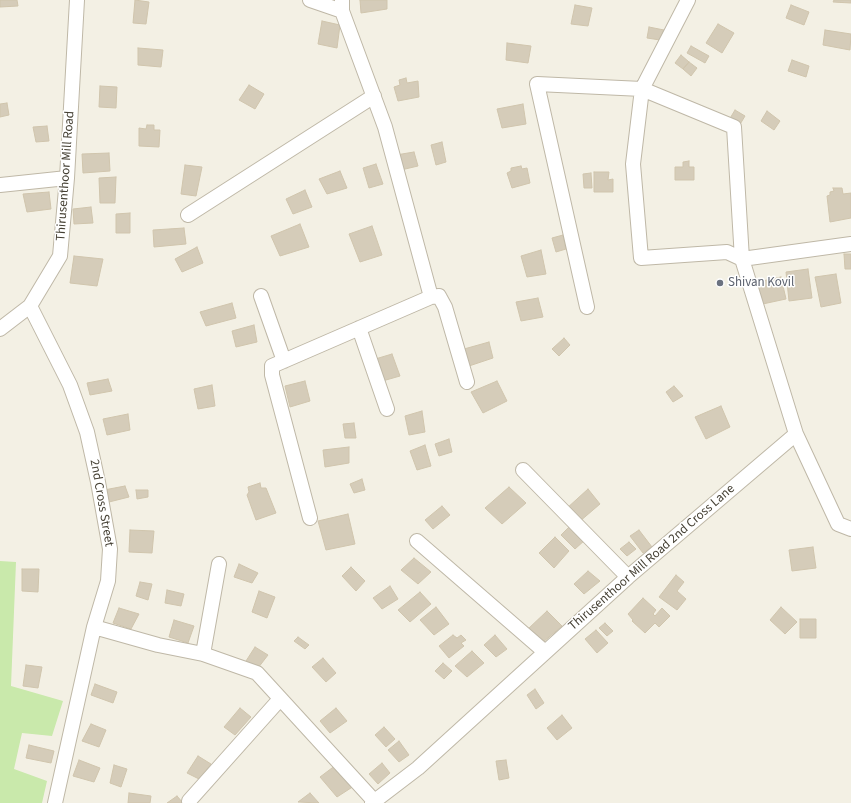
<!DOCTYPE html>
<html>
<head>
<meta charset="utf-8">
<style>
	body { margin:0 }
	canvas { display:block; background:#f3f0e4 }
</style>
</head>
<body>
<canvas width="851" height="803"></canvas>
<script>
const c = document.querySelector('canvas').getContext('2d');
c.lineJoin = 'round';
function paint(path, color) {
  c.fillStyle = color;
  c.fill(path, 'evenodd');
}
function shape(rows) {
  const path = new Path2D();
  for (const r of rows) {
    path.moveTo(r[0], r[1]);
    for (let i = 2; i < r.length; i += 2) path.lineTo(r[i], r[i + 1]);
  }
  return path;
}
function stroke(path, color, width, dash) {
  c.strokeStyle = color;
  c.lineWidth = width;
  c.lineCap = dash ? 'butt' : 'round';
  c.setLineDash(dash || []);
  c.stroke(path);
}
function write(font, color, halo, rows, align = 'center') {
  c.font = font + ' "Source Sans 3",sans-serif';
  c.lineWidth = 3;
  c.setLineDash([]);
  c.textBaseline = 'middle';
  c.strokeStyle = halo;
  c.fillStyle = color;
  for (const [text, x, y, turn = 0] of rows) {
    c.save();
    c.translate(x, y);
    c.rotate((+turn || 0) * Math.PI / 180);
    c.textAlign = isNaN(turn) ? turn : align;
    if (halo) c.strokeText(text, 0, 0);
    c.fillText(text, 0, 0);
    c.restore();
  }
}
paint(shape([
	[0,561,16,562,11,686,63,701,52,736,22,733,14,769,47,781,42,803,0,803]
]), '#c9e9ab');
const building = shape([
	[0,0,17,0,18,6,0,7,0,0],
	[135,0,149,2,146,24,133,23,135,0],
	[360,0,387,0,387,9,361,13,360,0],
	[834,0,851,0,851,3,833,2,834,0],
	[575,5,592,8,588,26,571,24,575,5],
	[791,5,809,12,804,25,786,18,791,5],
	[322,21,340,25,337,48,318,44,322,21],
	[718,24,734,33,722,53,706,43,718,24],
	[649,27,664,30,660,40,647,38,649,27],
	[825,30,851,34,850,50,823,45,825,30],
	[507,43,531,46,528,63,506,60,507,43],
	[691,46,709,56,705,63,687,53,691,46],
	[138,48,163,50,161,67,138,65,138,48],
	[681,55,689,62,683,69,675,63,681,55],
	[792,60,809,66,806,77,788,71,792,60],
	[689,62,697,68,691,76,683,69,689,62],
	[406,78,407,83,418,81,419,97,398,101,394,87,400,85,399,80,406,78],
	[249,85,264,94,255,109,239,100,249,85],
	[100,86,117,87,116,108,99,107,100,86],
	[7,103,9,115,0,117,0,104,7,103],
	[523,104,526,124,502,128,497,109,523,104],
	[735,110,745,116,739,126,729,120,735,110],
	[767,111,780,121,774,130,761,121,767,111],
	[147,125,154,125,154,130,160,130,159,147,139,146,139,128,146,129,147,125],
	[47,126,49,141,36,142,33,127,47,126],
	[442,142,446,162,436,165,431,145,442,142],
	[414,152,418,166,401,170,396,155,414,152],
	[109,153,110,171,83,173,82,154,109,153],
	[689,161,689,167,694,167,694,180,675,180,675,167,683,167,683,162,689,161],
	[376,164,383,184,369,188,363,168,376,164],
	[185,165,202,167,196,196,181,194,185,165],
	[521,166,522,169,527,168,530,183,512,188,507,173,511,171,511,168,521,166],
	[340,171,347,188,327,194,319,179,340,171],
	[594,172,609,172,608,180,613,179,613,192,594,192,594,172],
	[591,173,592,188,584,188,583,174,591,173],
	[116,177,115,203,100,203,99,178,116,177],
	[833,188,842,188,843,194,851,193,851,218,830,222,827,196,830,195,830,192,834,191,833,188],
	[305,190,312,207,293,214,286,199,305,190],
	[49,192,51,209,27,212,23,194,49,192],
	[91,207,93,223,74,224,73,209,91,207],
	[130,213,130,233,116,233,116,214,130,213],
	[300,224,309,247,280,256,271,236,300,224],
	[372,226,382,255,360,262,349,234,372,226],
	[184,228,186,244,154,247,153,230,184,228],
	[563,235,566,249,556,252,552,238,563,235],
	[197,247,203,263,182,272,175,259,197,247],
	[541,250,546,274,527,277,521,256,541,250],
	[844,254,851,254,851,269,845,269,844,254],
	[74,256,103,259,97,286,70,283,74,256],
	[808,269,812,298,789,301,786,272,808,269],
	[836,274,841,303,821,307,815,277,836,274],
	[781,277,786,299,758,305,753,283,781,277],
	[538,298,543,317,521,321,516,302,538,298],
	[232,303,236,318,206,326,200,312,232,303],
	[254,325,257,342,236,347,232,331,254,325],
	[564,338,570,345,559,356,552,349,564,338],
	[489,342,493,358,469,366,464,349,489,342],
	[392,354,400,376,379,382,372,360,392,354],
	[108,379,112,391,90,395,87,383,108,379],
	[305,381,310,401,290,407,285,386,305,381],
	[497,381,507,401,483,413,471,392,497,381],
	[212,385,215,406,198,409,194,389,212,385],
	[674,386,683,396,673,402,666,392,674,386],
	[721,406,730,427,706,439,695,417,721,406],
	[422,411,425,432,409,435,405,416,422,411],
	[128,414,130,430,107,435,103,419,128,414],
	[354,423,356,438,345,438,343,424,354,423],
	[449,439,452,452,439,456,435,444,449,439],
	[425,445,431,466,417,470,410,451,425,445],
	[349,447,349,463,325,467,323,450,349,447],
	[362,479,365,490,354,493,350,484,362,479],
	[260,483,261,488,266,488,276,513,256,520,247,495,249,492,248,487,260,483],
	[125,486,129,497,109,502,104,490,125,486],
	[509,487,526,503,502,524,485,508,509,487],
	[588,489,600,504,579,522,566,509,588,489],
	[136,490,148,490,148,497,137,499,136,490],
	[442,506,450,515,433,529,425,520,442,506],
	[348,514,355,544,326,550,318,521,348,514],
	[570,526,585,540,575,549,561,535,570,526],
	[130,530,154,531,152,553,129,552,130,530],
	[639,530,652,547,643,553,630,536,639,530],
	[555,537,569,551,554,568,539,553,555,537],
	[629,542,636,549,627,556,620,549,629,542],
	[813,547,816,568,792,571,789,550,813,547],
	[414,558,431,572,418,584,401,570,414,558],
	[239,564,258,573,252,583,234,577,239,564],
	[351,567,365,581,356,591,342,576,351,567],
	[22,569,39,569,38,592,22,591,22,569],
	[588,571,600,581,584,594,574,584,588,571],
	[676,575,684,582,677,591,686,599,677,610,659,597,676,575],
	[140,582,152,584,148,600,136,596,140,582],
	[390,586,398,599,382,609,373,598,390,586],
	[167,590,184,594,181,606,165,603,167,590],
	[259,591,275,597,267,618,252,612,259,591],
	[420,592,431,604,410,622,398,610,420,592],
	[643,598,656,610,653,614,655,616,662,608,670,616,659,627,655,623,645,633,632,621,633,620,628,614,643,598],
	[436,607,449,624,434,635,420,620,436,607],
	[781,607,797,622,785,634,770,620,781,607],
	[119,608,139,614,131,629,113,623,119,608],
	[547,611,562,626,542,643,528,629,547,611],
	[800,619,816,619,816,638,800,638,800,619],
	[174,620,194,626,188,643,169,637,174,620],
	[605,623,613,631,607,636,599,628,605,623],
	[596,630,608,643,597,653,585,639,596,630],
	[453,635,457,638,461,635,466,640,461,643,464,646,449,658,439,646,453,635],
	[495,635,507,649,496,657,484,645,495,635],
	[298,637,309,645,305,649,294,641,298,637],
	[255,647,268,655,258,668,246,661,255,647],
	[472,651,484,663,467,677,455,666,472,651],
	[323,658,336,673,326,682,312,667,323,658],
	[443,663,452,671,444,679,435,671,443,663],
	[26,665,42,667,38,688,23,686,26,665],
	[95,684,117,692,113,703,91,695,95,684],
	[535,689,544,703,536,709,527,695,535,689],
	[240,708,251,717,235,735,224,727,240,708],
	[336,708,347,721,330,733,320,721,336,708],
	[562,715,572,728,557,740,547,728,562,715],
	[91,724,106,730,99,747,82,741,91,724],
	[384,727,395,739,386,747,375,735,384,727],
	[399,741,409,755,399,762,388,750,399,741],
	[29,745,54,751,51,763,26,758,29,745],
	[198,756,211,764,199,779,187,773,198,756],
	[79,760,100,768,94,782,73,776,79,760],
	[506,760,509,778,499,780,496,761,506,760],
	[382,763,390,773,378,784,369,774,382,763],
	[114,765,127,769,121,787,110,783,114,765],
	[336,765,354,786,337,797,320,777,336,765],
	[129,793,151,796,150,803,128,803,129,793],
	[310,793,319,803,298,802,310,793],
	[177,796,183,803,167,803,177,796]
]);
paint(building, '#d5ccb9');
stroke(building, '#d0c5ad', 1);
const minor = shape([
	[310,0,342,11,342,0],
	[688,0,642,89,734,127,742,259,851,244],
	[0,185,67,178],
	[188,215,374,96],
	[261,296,284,361],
	[431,297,439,296,445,307,467,382],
	[30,306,70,385,87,432,98,482,110,549,108,581,94,627,55,803],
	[359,328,387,409],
	[0,329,30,306,60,256,67,178,77,0],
	[796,434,838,524,851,529],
	[523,470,628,577],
	[310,518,272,375,272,366,431,297,385,127,342,11],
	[417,541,545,652],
	[94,627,158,645,203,654,257,673,376,803],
	[203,654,219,564],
	[189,801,280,699],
	[372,803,418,768,628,577,796,434,742,259,727,252,641,258,633,164,642,89,537,84,587,307]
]);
stroke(minor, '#bfb8a7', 16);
stroke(minor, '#fff', 14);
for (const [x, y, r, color] of [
	[720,283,4,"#6b7280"]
]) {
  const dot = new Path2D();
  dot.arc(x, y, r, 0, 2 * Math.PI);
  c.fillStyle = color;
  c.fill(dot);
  stroke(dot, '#fff', 1.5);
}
write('13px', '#454034', '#fff', [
	["Thirusenthoor Mill Road",66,176,-86],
	["2nd Cross Street",101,503,80],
	["Thirusenthoor Mill Road 2nd Cross Lane",652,558,-41]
]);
write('13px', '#5b616d', '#fff', [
	["Shivan Kovil",728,283]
], 'left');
</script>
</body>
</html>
